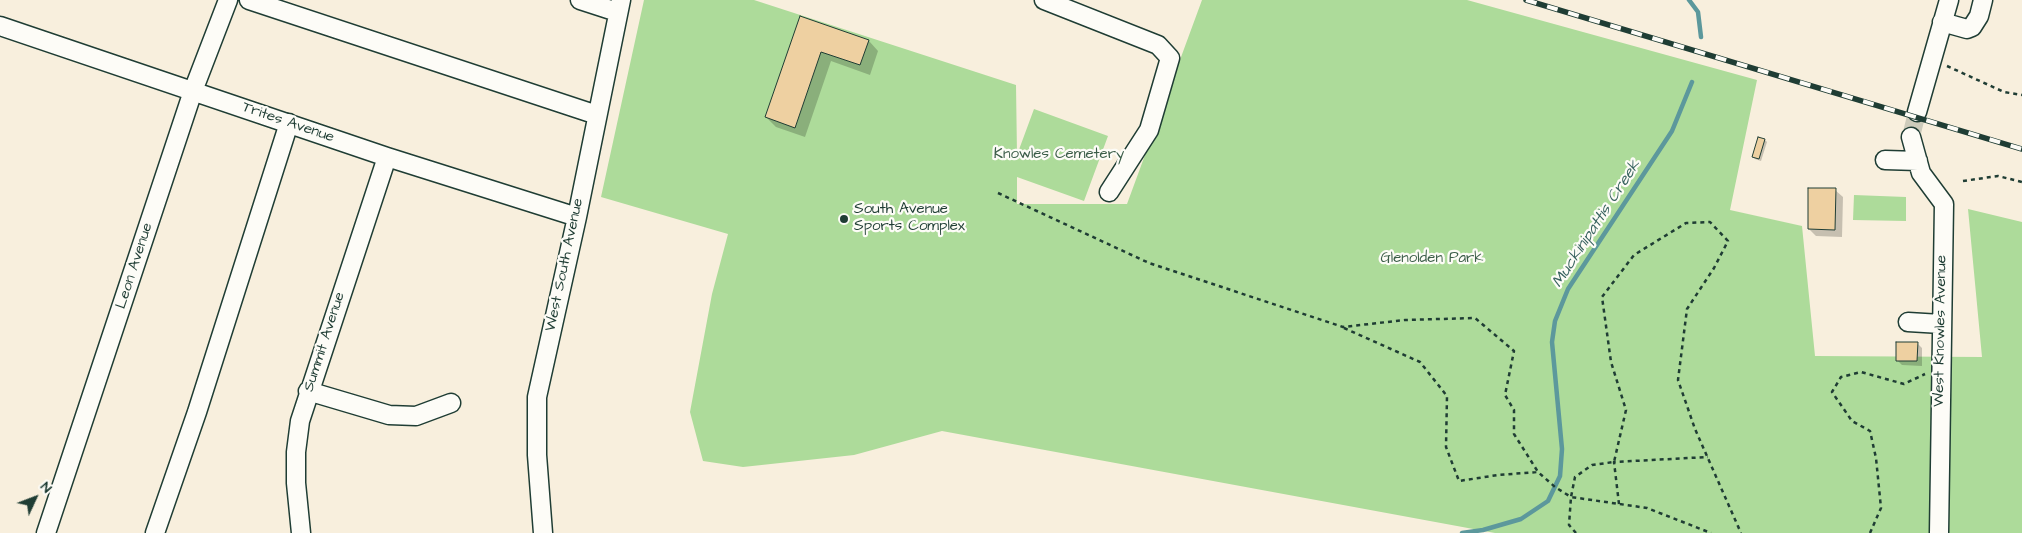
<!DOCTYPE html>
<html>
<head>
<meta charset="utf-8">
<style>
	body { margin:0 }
	#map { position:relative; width:2022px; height:533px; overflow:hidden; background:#f8efdd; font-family:"Architects Daughter",sans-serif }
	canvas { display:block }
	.north { position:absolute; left:10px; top:473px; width:50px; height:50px; -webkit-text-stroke:4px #fdfcf7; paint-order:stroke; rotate:47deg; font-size:14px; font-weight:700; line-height:20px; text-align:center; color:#1f3d34 }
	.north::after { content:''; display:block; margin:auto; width:18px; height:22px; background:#1f3d34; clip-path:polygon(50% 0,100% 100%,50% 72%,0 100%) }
</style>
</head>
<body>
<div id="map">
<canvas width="2022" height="533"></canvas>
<div class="north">N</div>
</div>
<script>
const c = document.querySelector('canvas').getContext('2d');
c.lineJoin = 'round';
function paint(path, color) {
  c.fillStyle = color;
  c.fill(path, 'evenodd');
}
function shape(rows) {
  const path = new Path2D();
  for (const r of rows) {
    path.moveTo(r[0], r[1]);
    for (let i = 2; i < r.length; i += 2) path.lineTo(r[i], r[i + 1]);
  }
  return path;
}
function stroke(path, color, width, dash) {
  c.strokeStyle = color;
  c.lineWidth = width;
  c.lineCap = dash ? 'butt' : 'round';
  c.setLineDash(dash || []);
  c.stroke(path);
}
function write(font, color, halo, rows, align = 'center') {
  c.font = font + ' "Architects Daughter",sans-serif';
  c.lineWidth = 4.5;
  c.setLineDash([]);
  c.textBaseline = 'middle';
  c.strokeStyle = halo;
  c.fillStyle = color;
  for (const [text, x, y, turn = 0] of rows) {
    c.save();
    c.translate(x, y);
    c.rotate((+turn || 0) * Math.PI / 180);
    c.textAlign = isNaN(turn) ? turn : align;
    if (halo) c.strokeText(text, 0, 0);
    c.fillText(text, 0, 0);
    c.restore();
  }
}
paint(shape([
	[644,0,754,0,1016,85,1017,155,1034,109,1108,136,1084,201,1017,177,1017,204,1127,204,1202,0,1467,0,1757,80,1730,210,1802,226,1815,356,1982,357,1968,209,2022,222,2022,533,1495,533,942,431,854,455,743,467,703,461,690,412,712,294,728,234,601,197],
	[1854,195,1906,197,1906,221,1853,220]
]), '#addb9a');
paint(shape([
	[801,17,869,41,878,51,870,75,831,61,805,137,776,127,766,117],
	[1765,140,1767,142,1761,161,1755,159,1753,157],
	[1835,190,1843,197,1842,237,1816,236,1809,229],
	[1917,343,1922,348,1922,366,1902,365,1897,360]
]), '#0003');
stroke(shape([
	[1689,0,1698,12,1701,37],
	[1462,533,1483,530,1521,519,1548,501,1560,476,1562,449,1552,342,1555,321,1568,289,1672,131,1692,82]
]), '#5c989c', 4.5);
const building = shape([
	[800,16,869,40,860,65,821,52,795,128,765,117,800,16],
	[1758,137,1765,139,1759,159,1752,157,1758,137],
	[1808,188,1836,188,1835,230,1808,229,1808,188],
	[1896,342,1918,342,1917,361,1896,361,1896,342]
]);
paint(building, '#eed0a1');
stroke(building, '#1f3d34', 1);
stroke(shape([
	[1911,137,1917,112]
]), '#cdcbbb', 18, [18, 9]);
const minor = shape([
	[249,0,597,115],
	[580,0,617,12],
	[1044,0,1158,45,1170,58,1149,130,1109,192],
	[1942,22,1967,29,1972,27,1979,16,1983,0],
	[0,26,387,157,577,217],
	[1917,112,1949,0],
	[1911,137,1921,173,1944,204,1939,533],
	[1885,160,1918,161],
	[1908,322,1941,324],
	[308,391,389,415,416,416,451,403],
	[46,533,193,91,228,0],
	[155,533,197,412,289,123],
	[301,533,296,483,296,452,300,421,387,157],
	[543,533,537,455,537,397,577,217,621,0]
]);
stroke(minor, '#1f3d34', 21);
stroke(shape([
	[1947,66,2004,92,2022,95],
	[1963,181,1998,176,2022,182],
	[998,193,1149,263,1343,327,1405,320,1475,318,1514,351,1505,395,1514,410,1514,434,1538,472,1555,487,1571,497,1575,477,1592,465,1614,462,1626,410,1611,362,1602,297,1634,255,1686,223,1710,222,1728,241,1714,268,1687,309,1678,380,1695,429,1741,533],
	[1344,328,1420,362,1447,396,1446,447,1459,481,1498,475,1538,472],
	[1619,504,1614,462,1708,457],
	[1576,533,1569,525,1571,497,1647,508,1711,533],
	[1870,533,1881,508,1876,458,1870,431,1852,421,1832,392,1841,377,1861,372,1904,384,1925,374]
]), '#1f3d34', 2.5, [4, 4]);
stroke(minor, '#fdfcf7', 18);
const rail = shape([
	[1526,0,2022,149]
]);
stroke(rail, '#1f3d34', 5.5);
stroke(rail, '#fdfcf7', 4, [11]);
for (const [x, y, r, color] of [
	[844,219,5,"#1f3d34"]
]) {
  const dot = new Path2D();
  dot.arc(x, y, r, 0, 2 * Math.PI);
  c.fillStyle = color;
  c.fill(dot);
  stroke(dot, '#fdfcf7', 2);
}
write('15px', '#1f3d34', '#fdfcf7', [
	["Trites Avenue",288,123,19],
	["West South Avenue",565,265,-78],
	["Leon Avenue",135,266,-72],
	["West Knowles Avenue",1941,331,-89],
	["Summit Avenue",325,342,-72]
]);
write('15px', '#3b5d48', '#fdfcf7', [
	["Knowles Cemetery",1059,155],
	["Glenolden Park",1432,259]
]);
write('15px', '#1f3d34', '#fdfcf7', [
	["South Avenue",854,210],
	["Sports Complex",854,227]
], 'left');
write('italic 16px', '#38635f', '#fdfcf7', [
	["Muckinipattis Creek",1597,224,-57]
]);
</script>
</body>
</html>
